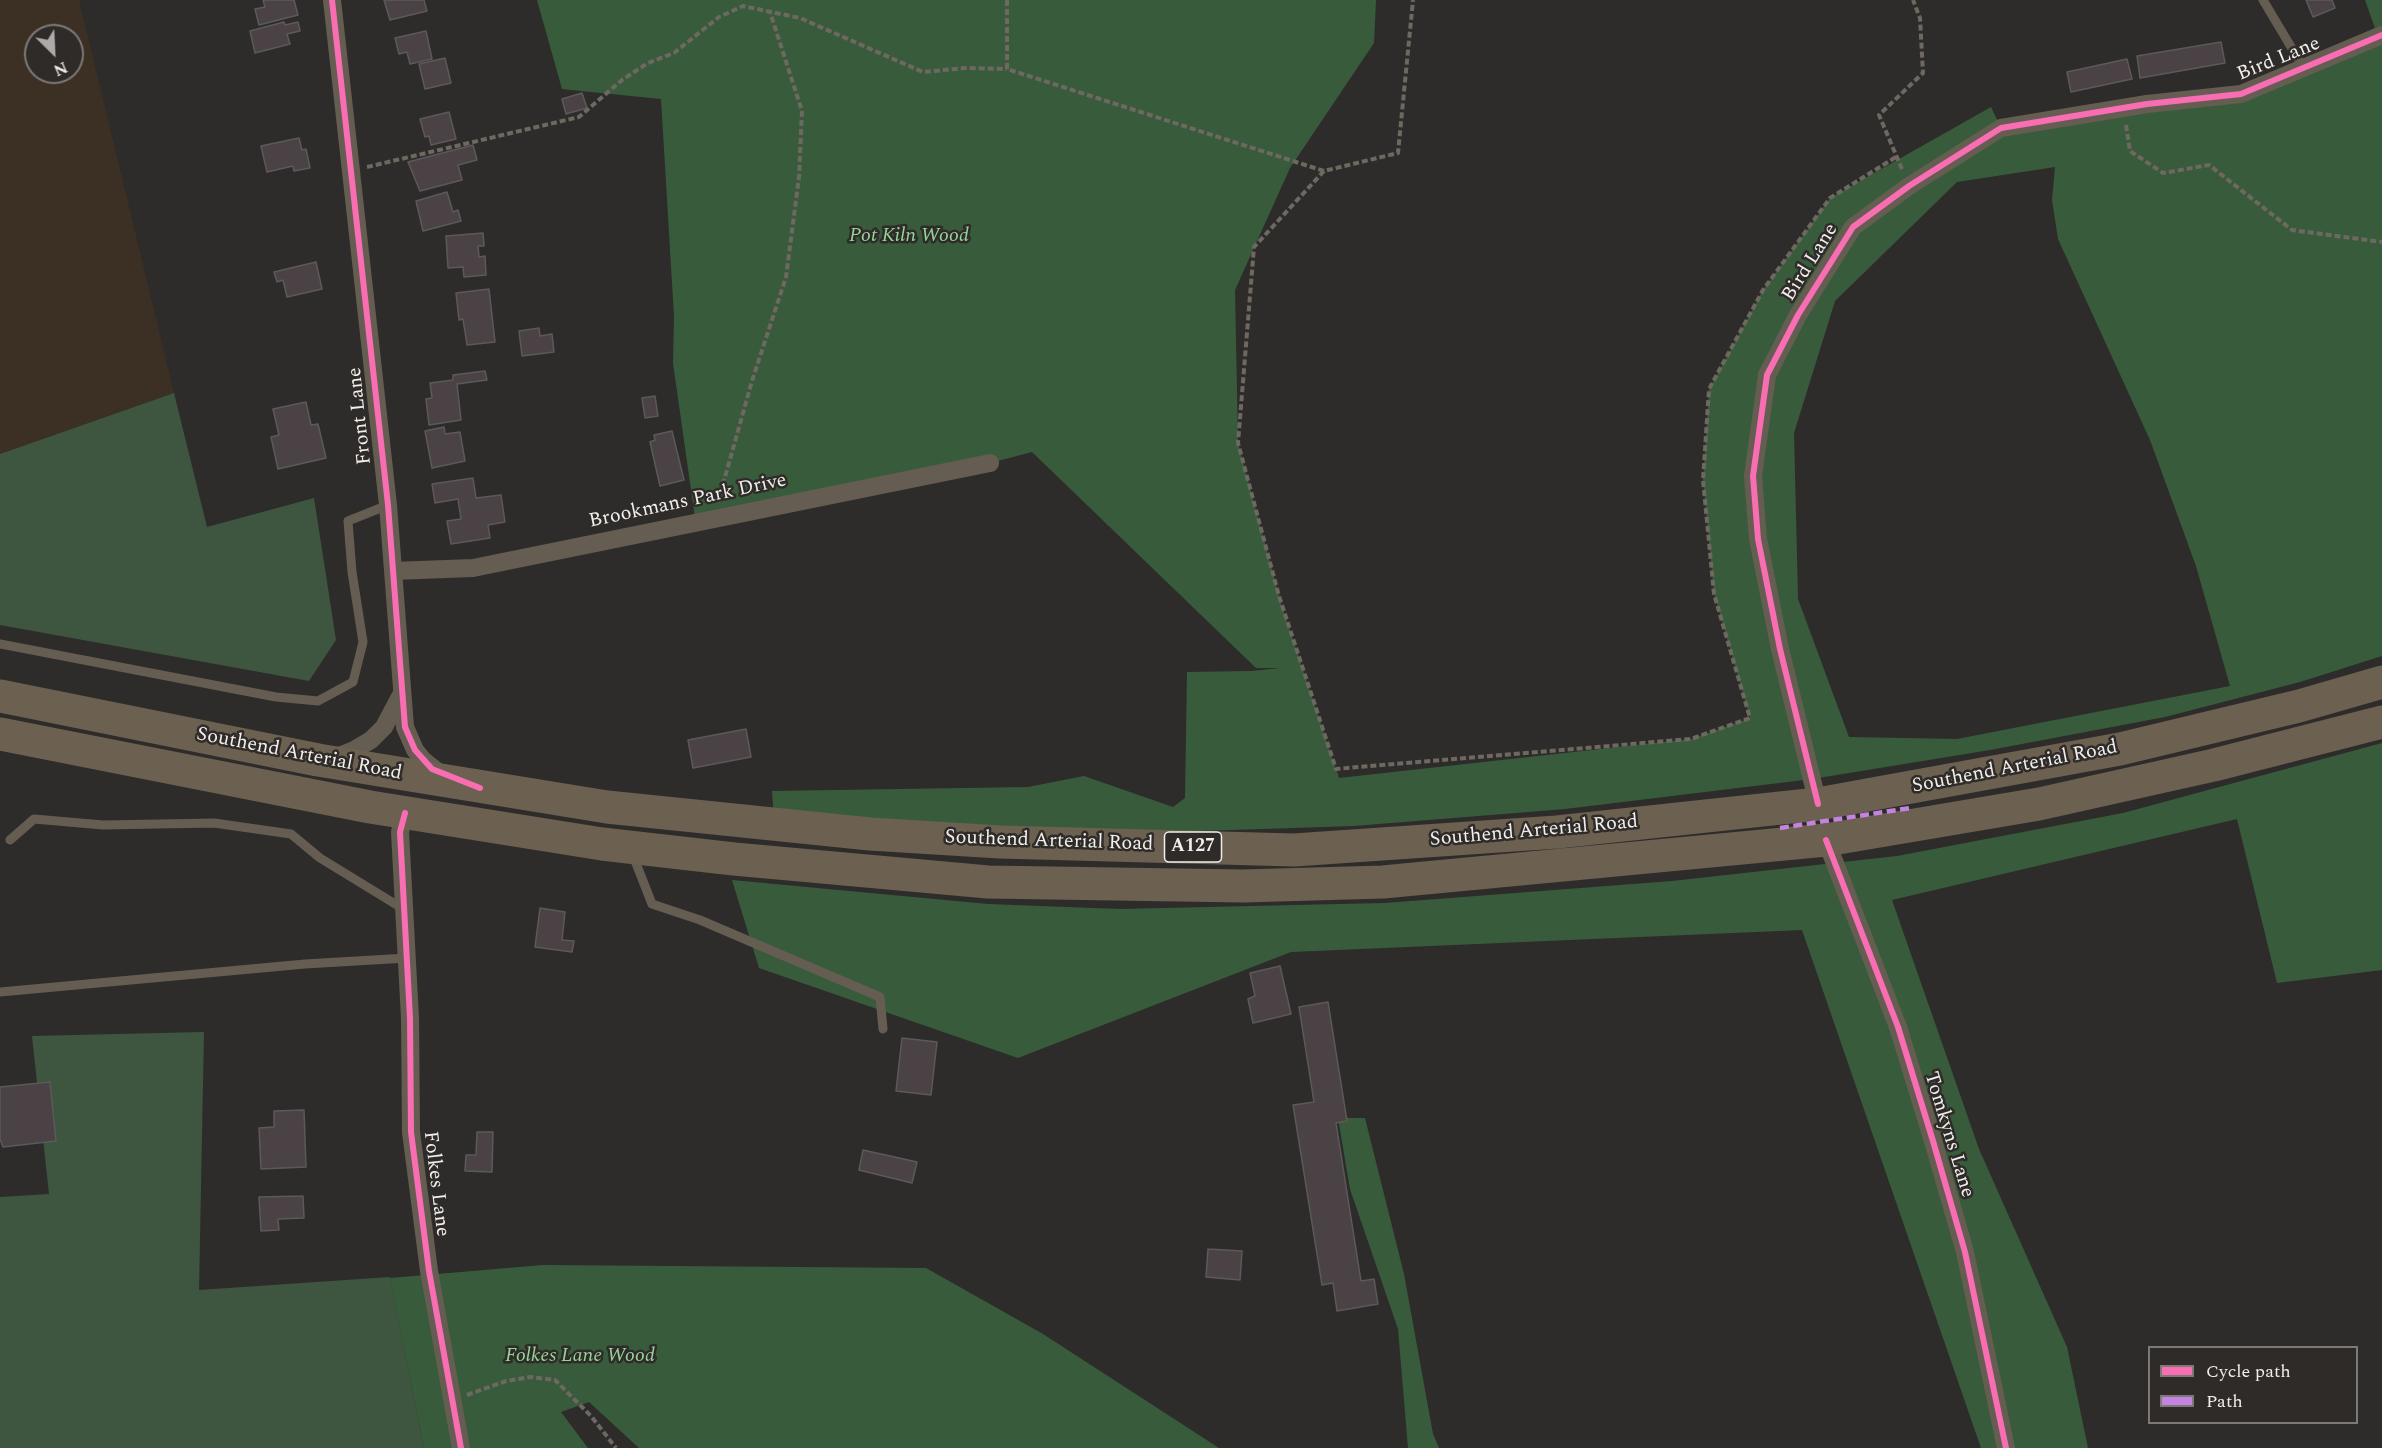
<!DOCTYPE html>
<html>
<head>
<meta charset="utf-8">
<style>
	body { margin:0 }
	#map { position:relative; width:2382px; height:1448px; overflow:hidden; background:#2e2c2a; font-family:Spectral,serif }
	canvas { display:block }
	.legend { position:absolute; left:2148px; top:1346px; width:210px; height:78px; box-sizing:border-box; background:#2f2b29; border:2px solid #7d7977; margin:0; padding:8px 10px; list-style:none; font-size:18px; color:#f1efed }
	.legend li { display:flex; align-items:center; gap:12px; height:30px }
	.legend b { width:30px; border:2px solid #7d7977 }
	.north { position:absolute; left:24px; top:24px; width:60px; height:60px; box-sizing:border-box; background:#2f2b29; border:2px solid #7d7977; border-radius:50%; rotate:156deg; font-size:16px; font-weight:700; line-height:24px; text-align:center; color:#f1efed }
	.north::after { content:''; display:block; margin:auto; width:21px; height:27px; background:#adaba9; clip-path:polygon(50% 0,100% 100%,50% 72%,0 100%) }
</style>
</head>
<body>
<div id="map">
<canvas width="2382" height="1448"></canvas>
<ul class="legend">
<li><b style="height:8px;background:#f96db3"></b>Cycle path</li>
<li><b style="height:8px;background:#c483df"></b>Path</li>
</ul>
<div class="north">N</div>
</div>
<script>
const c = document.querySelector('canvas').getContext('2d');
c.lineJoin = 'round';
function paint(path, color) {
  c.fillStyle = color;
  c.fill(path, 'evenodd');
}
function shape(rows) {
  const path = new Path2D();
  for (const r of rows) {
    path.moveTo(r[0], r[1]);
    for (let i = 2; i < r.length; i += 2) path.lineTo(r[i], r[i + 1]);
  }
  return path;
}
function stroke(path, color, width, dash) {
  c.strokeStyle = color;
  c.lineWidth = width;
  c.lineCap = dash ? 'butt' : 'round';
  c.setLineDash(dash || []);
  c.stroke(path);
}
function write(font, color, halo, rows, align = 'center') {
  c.font = font + ' Spectral,serif';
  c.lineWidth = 5;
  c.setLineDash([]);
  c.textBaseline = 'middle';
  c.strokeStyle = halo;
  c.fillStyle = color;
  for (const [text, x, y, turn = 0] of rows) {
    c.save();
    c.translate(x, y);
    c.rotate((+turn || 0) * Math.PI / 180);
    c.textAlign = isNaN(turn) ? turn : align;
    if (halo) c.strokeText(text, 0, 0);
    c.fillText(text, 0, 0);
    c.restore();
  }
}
paint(shape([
	[0,0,79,0,174,393,0,454],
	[36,36,72,36,72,72,36,72]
]), '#3c2f24');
paint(shape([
	[174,393,207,527,314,498,336,640,309,681,0,625,0,454],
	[204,1032,199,1290,390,1277,424,1448,0,1448,0,1197,49,1194,32,1036]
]), '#3e563f');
paint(shape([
	[537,0,1376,0,1374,43,1290,168,1235,290,1238,443,1282,606,1339,778,1691,739,1750,718,1714,594,1703,480,1709,389,1763,290,1830,198,1991,107,2001,128,2240,86,2375,28,2365,0,2382,0,2382,656,2300,682,2165,717,1990,750,1812,779,1565,809,1354,826,1107,834,774,818,772,791,1028,787,1084,776,1173,807,1185,798,1187,672,1252,671,1280,668,1256,668,1032,452,990,463,695,518,673,363,674,316,661,99,562,89],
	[2055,167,2052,200,2058,239,2150,440,2196,566,2230,686,1957,739,1849,737,1798,599,1794,433,1835,301,1957,182],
	[2382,743,2382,970,2277,983,2237,819,1892,900,1979,1149,2067,1347,2088,1448,1981,1448,1802,930,1291,952,1018,1058,759,968,732,880,988,904,1120,909,1385,903,1672,881,1897,856,2123,813],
	[1338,1118,1365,1118,1404,1274,1433,1434,1439,1448,1408,1448,1398,1329,1350,1189],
	[543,1265,926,1268,1043,1334,1219,1448,639,1448,589,1402,561,1412,588,1448,424,1448,390,1278]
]), '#385c3b');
const building = shape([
	[263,0,294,0,298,15,259,25,255,9,265,7,263,0],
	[384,0,424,0,427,11,390,20,384,0],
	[2306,0,2332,0,2335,8,2313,17,2306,0],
	[284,22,285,25,298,22,300,31,287,34,290,44,255,53,250,31,284,22],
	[426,31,432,59,410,64,407,52,399,54,395,38,426,31],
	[2221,42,2225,63,2140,78,2137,56,2221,42],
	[445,58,451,83,425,89,419,64,445,58],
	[2127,59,2132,79,2071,92,2067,72,2127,59],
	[582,93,587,108,566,114,562,99,582,93],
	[449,112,456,139,431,145,429,136,425,137,420,119,449,112],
	[299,138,302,150,306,149,310,168,294,171,293,166,267,172,261,146,299,138],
	[473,145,477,160,458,165,462,180,420,191,408,162,473,145],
	[447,192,453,212,458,210,461,221,423,231,416,201,447,192],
	[483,233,484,246,478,246,479,257,485,256,486,275,464,277,463,267,448,268,446,236,483,233],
	[316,262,322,289,287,297,283,280,277,282,274,272,316,262],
	[489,289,495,342,467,345,463,319,459,320,456,293,489,289],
	[539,328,540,336,552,334,554,352,522,356,519,331,539,328],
	[485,371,487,380,457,384,461,420,429,425,426,399,432,398,430,383,453,380,453,375,485,371],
	[655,396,658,416,645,418,642,398,655,396],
	[306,402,311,425,318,424,326,458,278,469,271,437,279,435,273,409,306,402],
	[444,427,445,434,460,432,465,461,432,468,425,431,444,427],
	[672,431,684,480,660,486,650,442,655,440,654,435,672,431],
	[473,478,476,498,501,495,505,522,488,525,490,538,451,544,447,521,461,519,458,499,435,503,432,484,473,478],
	[746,729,751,757,693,768,688,740,746,729],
	[540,908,565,912,562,940,574,941,572,952,535,947,540,908],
	[1280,966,1291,1014,1253,1023,1248,999,1255,996,1250,973,1280,966],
	[1328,1002,1347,1121,1336,1123,1361,1281,1374,1279,1378,1304,1337,1311,1333,1283,1322,1285,1293,1105,1314,1102,1299,1007,1328,1002],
	[902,1038,937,1042,931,1095,896,1091,902,1038],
	[50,1082,56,1141,3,1147,0,1139,0,1087,50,1082],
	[304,1110,306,1167,261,1169,259,1128,274,1127,274,1111,304,1110],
	[477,1132,493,1132,492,1172,465,1171,466,1155,476,1155,477,1132],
	[863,1150,917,1162,912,1183,859,1170,863,1150],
	[303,1196,304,1218,278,1219,279,1230,261,1231,259,1197,303,1196],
	[1208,1249,1242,1251,1240,1280,1206,1277,1208,1249]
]);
paint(building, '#4b4246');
stroke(building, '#5b5a59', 1.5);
stroke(shape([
	[1007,0,1007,69,1324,171,1398,153,1413,0],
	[2126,125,2130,151,2163,173,2209,165,2292,230,2382,242],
	[367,167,579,117,622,80,648,63,674,53,719,17,743,6,800,18,923,72,965,68,1007,69],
	[1902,169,1879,115,1923,73,1920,18,1913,0],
	[1324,171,1254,247,1238,443,1279,596,1336,769,1691,739,1750,718,1714,594,1703,480,1709,389,1763,290,1830,198,1896,157],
	[718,502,752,381,786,277,799,177,802,111,770,12],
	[467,1395,506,1381,530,1377,555,1380,591,1416,616,1448]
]), '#6e6861', 4, [6, 3]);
stroke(shape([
	[2263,0,2303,67],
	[0,644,276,697,318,701,353,682,363,642,352,572,348,521,388,505],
	[10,840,34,819,103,825,214,823,291,834,320,858,405,910],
	[632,853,652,904,700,920,880,997,883,1029],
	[0,992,305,964,407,958]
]), '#655d52', 9);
stroke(shape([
	[332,0,388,505,405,727,415,750,423,760,442,775],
	[393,571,473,568,990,463],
	[334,758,354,750,371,740,384,727,401,695],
	[1818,804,1780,649,1758,539,1753,476,1767,375,1798,315,1853,227,1909,186,2001,128,2147,104,2241,94,2382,35],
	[405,813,400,832,410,1018,411,1132,429,1271,461,1448],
	[1826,840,1898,1027,1933,1141,1965,1252,2006,1448]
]), '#655d52', 18);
stroke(shape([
	[0,696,318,760,607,807,870,834,1000,842,1294,850,1557,832,1818,804,2120,749,2299,706,2382,682],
	[0,734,370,807,602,844,734,859,988,882,1243,886,1383,882,1826,840,2039,804,2214,765,2382,722]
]), '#6c6151', 33);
stroke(shape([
	[1780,828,1910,808]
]), '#c483df', 4.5, [9, 4.5]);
stroke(shape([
	[332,0,388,505,405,727,415,750,432,769,480,788],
	[1818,804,1780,649,1758,539,1753,476,1767,375,1798,315,1853,227,1909,186,2001,128,2147,104,2241,94,2382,35],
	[405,813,400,832,410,1018,411,1132,429,1271,461,1448],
	[1826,840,1898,1027,1933,1141,1965,1252,2006,1448]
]), '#f96db3', 6);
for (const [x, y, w] of [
	[1193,847,57]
]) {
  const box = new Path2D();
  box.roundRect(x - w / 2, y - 15, w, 30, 4.5);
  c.fillStyle = '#2f2b29';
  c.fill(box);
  stroke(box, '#f1efed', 1.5);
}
write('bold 18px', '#f1efed', null, [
	["A127",1193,847]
]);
write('20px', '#f1efed', '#2f2b29', [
	["Bird Lane",2279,60,-22],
	["Bird Lane",1811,263,-58],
	["Front Lane",361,416,-96],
	["Brookmans Park Drive",688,502,-12],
	["Southend Arterial Road",299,755,11],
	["Southend Arterial Road",2015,768,-11],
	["Southend Arterial Road",1534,832,-5],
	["Southend Arterial Road",1049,842,2],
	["Tomkyns Lane",1948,1135,73],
	["Folkes Lane",435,1184,83]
]);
write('italic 20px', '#95d59a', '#2f2b29', [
	["Pot Kiln Wood",909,237],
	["Folkes Lane Wood",580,1357]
]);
</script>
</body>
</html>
